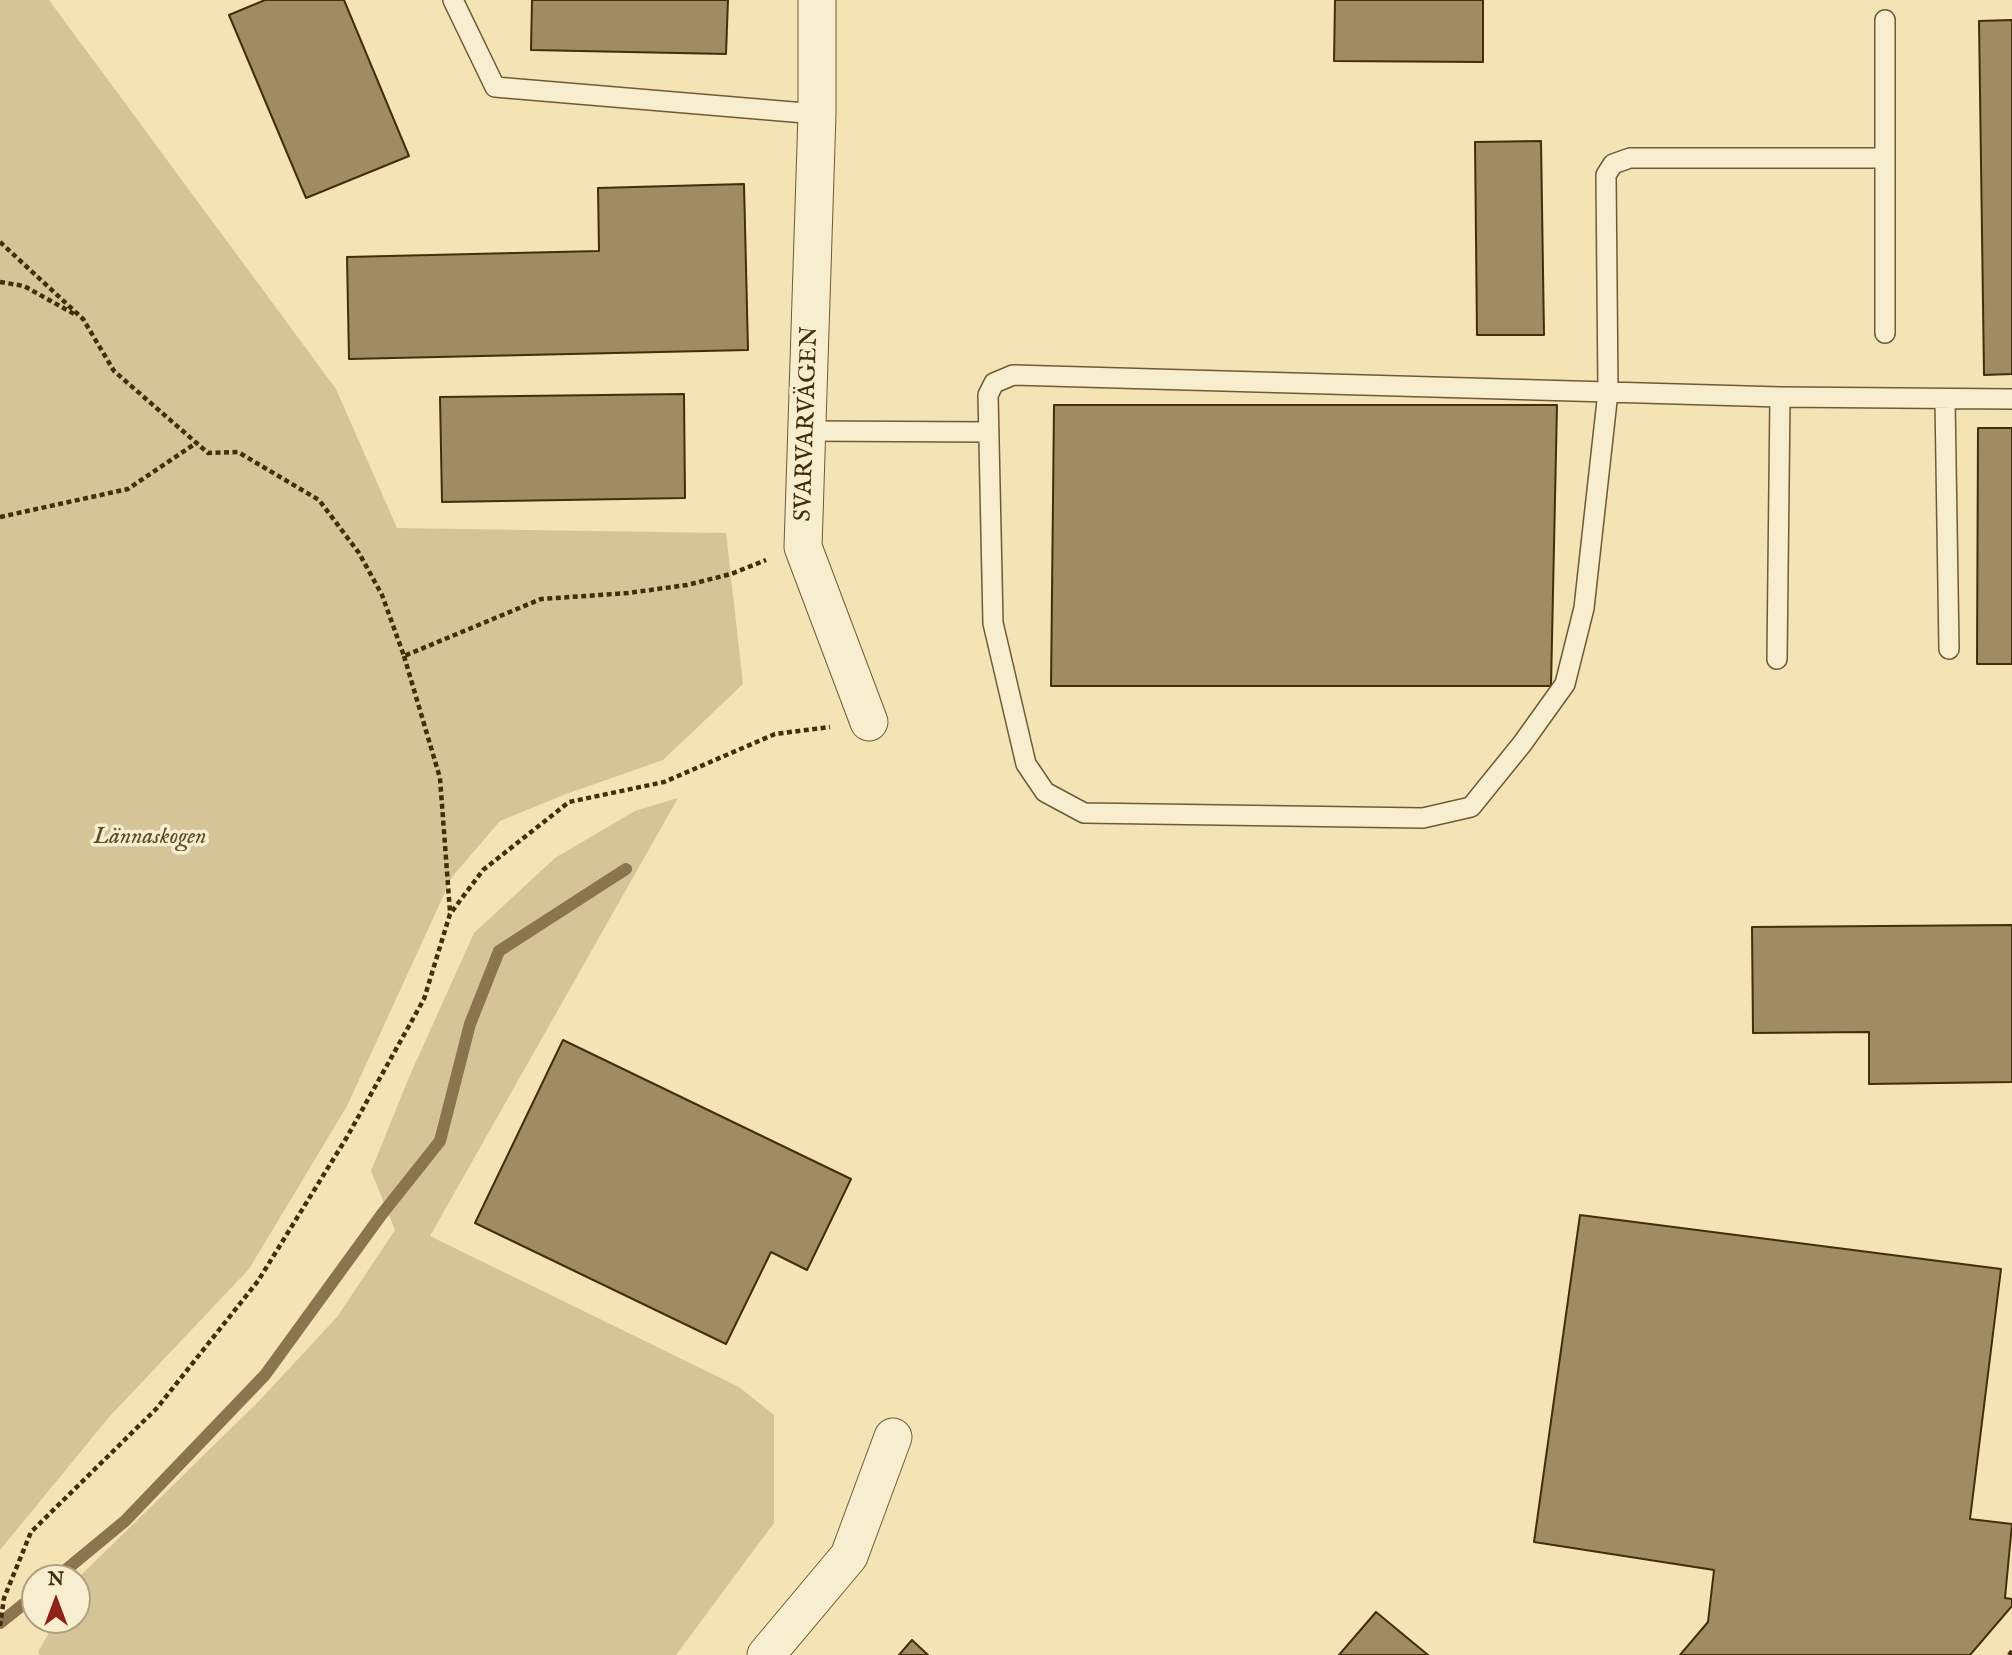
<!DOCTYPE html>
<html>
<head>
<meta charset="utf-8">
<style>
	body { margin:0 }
	#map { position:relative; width:2012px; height:1655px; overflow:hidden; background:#f3e3b5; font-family:"IM FELL English",serif }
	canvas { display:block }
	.north { position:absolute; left:21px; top:1564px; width:70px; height:70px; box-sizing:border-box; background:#f7edcf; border:2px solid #afa081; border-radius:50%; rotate:0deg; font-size:19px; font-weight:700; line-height:28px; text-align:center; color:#442d0b }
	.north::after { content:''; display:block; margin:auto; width:24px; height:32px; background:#8f2418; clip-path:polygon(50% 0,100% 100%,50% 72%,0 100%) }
</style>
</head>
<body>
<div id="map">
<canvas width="2012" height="1655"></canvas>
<div class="north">N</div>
</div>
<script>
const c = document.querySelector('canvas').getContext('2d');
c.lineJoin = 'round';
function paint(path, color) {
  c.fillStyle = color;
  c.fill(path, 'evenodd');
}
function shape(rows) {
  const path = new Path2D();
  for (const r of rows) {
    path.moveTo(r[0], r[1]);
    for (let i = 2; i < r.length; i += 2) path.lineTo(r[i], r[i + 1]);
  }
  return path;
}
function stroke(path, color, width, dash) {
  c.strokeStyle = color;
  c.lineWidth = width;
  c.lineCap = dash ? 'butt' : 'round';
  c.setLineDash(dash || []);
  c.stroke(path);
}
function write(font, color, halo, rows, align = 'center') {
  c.font = font + ' "IM FELL English",serif';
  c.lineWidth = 7;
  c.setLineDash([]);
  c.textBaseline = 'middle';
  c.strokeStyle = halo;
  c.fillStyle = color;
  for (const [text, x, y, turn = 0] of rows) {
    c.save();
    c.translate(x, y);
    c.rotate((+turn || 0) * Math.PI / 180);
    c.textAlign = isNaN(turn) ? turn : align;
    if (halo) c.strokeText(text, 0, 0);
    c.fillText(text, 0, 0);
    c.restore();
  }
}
paint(shape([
	[0,0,49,0,336,389,397,528,726,533,743,684,663,760,566,794,500,821,452,877,347,1106,249,1269,110,1416,0,1550],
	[678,798,430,1236,739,1387,774,1415,774,1523,676,1655,40,1655,38,1652,56,1620,77,1620,77,1581,80,1576,259,1401,337,1317,395,1230,371,1171,410,1075,474,933,555,858,635,811]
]), '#d5c498');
stroke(shape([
	[56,1578,125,1521,265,1375,382,1214,440,1141,470,1024,499,951,626,869],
	[0,1623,35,1595]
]), '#8a754e', 12);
const building = shape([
	[265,0,344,0,409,156,306,198,229,15,265,0],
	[532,0,728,0,726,54,531,50,532,0],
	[1335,0,1483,0,1483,62,1334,61,1335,0],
	[2012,20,2012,374,1984,375,1979,21,2012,20],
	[1541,141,1544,335,1477,335,1475,142,1541,141],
	[744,184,748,350,349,359,347,257,599,251,598,188,744,184],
	[684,394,685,498,442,502,440,397,684,394],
	[1054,405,1557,405,1551,686,1051,686,1054,405],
	[1978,428,2012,428,2012,664,1977,664,1978,428],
	[2012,925,2012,1082,1869,1084,1869,1032,1753,1033,1752,927,2012,925],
	[563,1040,851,1179,807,1270,771,1252,726,1344,475,1223,563,1040],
	[1580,1215,2001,1269,1970,1519,2012,1524,2005,1598,2012,1599,2012,1606,1970,1655,1680,1655,1708,1622,1714,1570,1534,1542,1580,1215],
	[1376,1612,1428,1655,1339,1655,1376,1612],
	[912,1640,928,1655,899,1655,912,1640]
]);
paint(building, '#9f8c63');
stroke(building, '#442d0b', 2);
const lane = shape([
	[453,0,495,87,817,114],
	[1885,20,1885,333],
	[1885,158,1630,158,1613,164,1606,175,1608,392,1584,608,1565,684,1522,744,1471,807,1423,818,1084,813,1045,792,1026,764,993,623,988,395,994,383,1013,375,1608,392,1780,397,2012,399],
	[1945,400,1949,649],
	[808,431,989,432],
	[1777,659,1780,397]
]);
const street = shape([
	[817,0,817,114,803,547,869,722],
	[766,1655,849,1556,893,1437]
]);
stroke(lane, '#705a36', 22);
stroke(street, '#705a36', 39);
stroke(shape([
	[0,242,83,319,114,371,208,453,238,452,319,500,359,553,382,595,404,656,541,599,628,593,687,585,731,574,766,560],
	[0,282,24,286,76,315],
	[0,517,128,489,196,443],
	[404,656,440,778,450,912],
	[0,1626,4,1598,31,1532,157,1408,258,1281,347,1137,424,999,450,914,483,870,569,802,664,782,775,734,830,727],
	[2009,1655,2012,1651]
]), '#442d0b', 4.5, [5, 3.5]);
stroke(lane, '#f7edcf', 19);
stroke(street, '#f7edcf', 37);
write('24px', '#442d0b', '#f7edcf', [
	["SVARVARVÄGEN",808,424,-88]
]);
write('italic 24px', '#614b27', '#f7edcf', [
	["Lännaskogen",150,838]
]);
</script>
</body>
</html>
